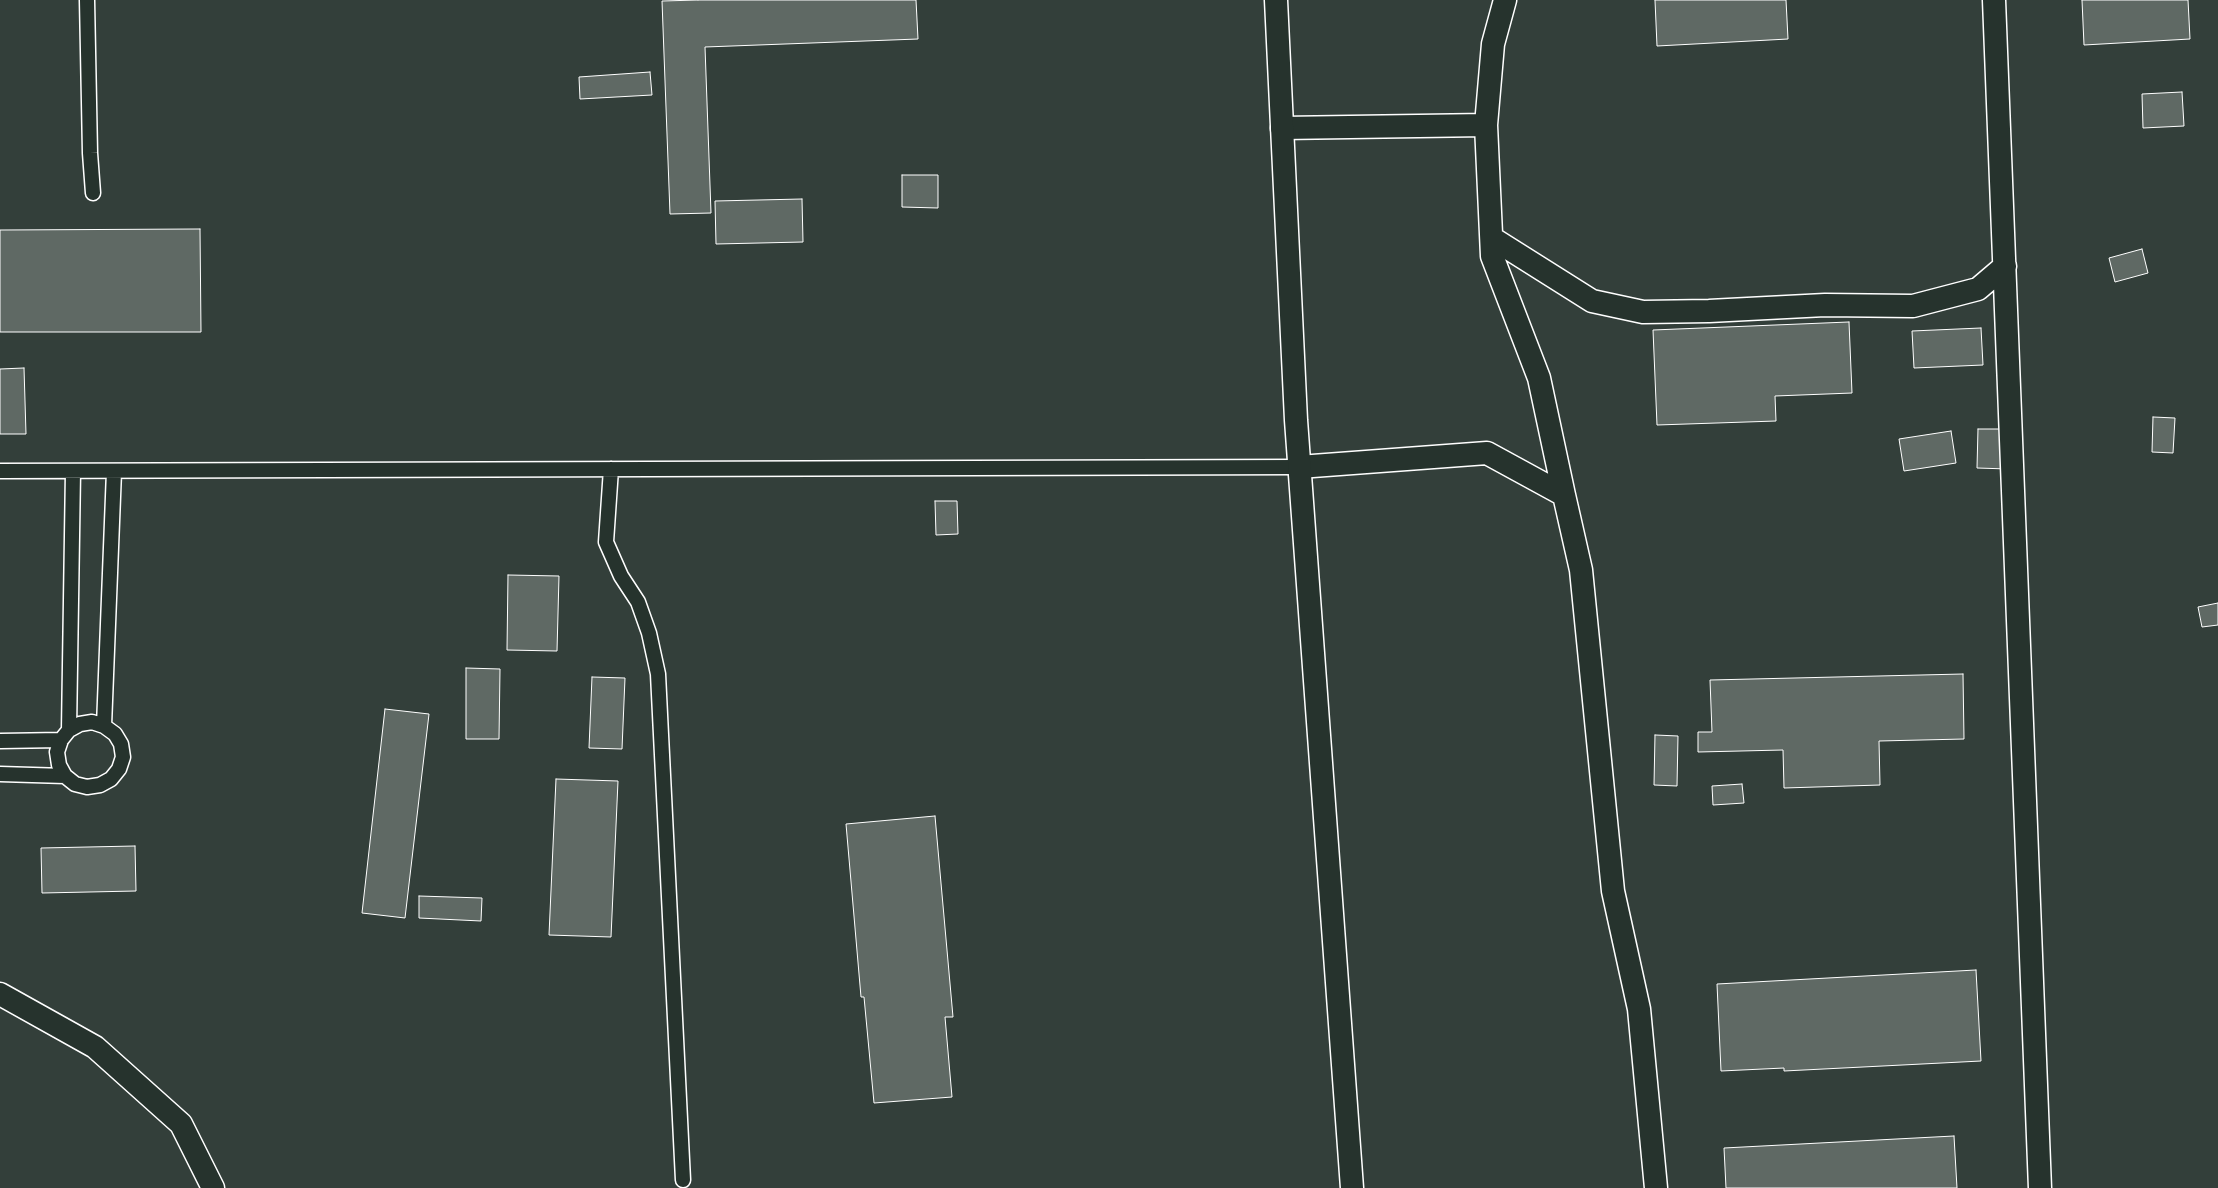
<!DOCTYPE html>
<html>
<head>
<meta charset="utf-8">
<style>
	body { margin:0 }
	canvas { display:block; background:#333f3a }
</style>
</head>
<body>
<canvas width="2218" height="1188"></canvas>
<script>
const c = document.querySelector('canvas').getContext('2d');
c.lineJoin = 'round';
function paint(path, color) {
  c.fillStyle = color;
  c.fill(path, 'evenodd');
}
function shape(rows) {
  const path = new Path2D();
  for (const r of rows) {
    path.moveTo(r[0], r[1]);
    for (let i = 2; i < r.length; i += 2) path.lineTo(r[i], r[i + 1]);
  }
  return path;
}
function stroke(path, color, width, dash) {
  c.strokeStyle = color;
  c.lineWidth = width;
  c.lineCap = dash ? 'butt' : 'round';
  c.setLineDash(dash || []);
  c.stroke(path);
}
const building = shape([
	[698,0,916,0,918,39,705,47,711,213,670,214,662,1,698,0],
	[1655,0,1786,0,1788,39,1657,46,1655,0],
	[2082,0,2188,0,2190,39,2084,45,2082,0],
	[650,72,652,95,580,99,579,77,650,72],
	[2182,92,2184,126,2143,128,2142,94,2182,92],
	[902,175,938,175,938,208,902,207,902,175],
	[802,199,803,242,716,244,715,201,802,199],
	[200,229,201,332,0,332,0,230,200,229],
	[2142,249,2148,273,2115,282,2109,258,2142,249],
	[1849,322,1852,393,1775,396,1776,421,1657,425,1653,330,1849,322],
	[1981,328,1983,365,1914,368,1912,331,1981,328],
	[24,368,26,434,0,434,0,369,24,368],
	[2153,417,2175,418,2173,453,2152,452,2153,417],
	[1978,429,2008,429,2008,469,1977,468,1978,429],
	[1951,431,1956,463,1904,471,1899,439,1951,431],
	[935,501,957,501,958,534,936,535,935,501],
	[508,575,559,576,557,651,507,650,508,575],
	[2218,603,2218,625,2202,627,2198,607,2218,603],
	[466,668,500,669,499,739,466,739,466,668],
	[1963,674,1964,739,1879,741,1880,785,1784,788,1783,750,1698,752,1698,732,1712,732,1710,680,1963,674],
	[592,677,625,678,622,749,589,748,592,677],
	[385,709,429,714,405,918,362,913,385,709],
	[1655,735,1678,736,1677,786,1654,785,1655,735],
	[556,779,618,781,611,937,549,935,556,779],
	[1742,784,1744,803,1713,805,1712,786,1742,784],
	[935,816,953,1017,945,1017,952,1097,874,1103,864,997,861,997,846,824,935,816],
	[135,846,136,891,42,893,41,848,135,846],
	[419,896,482,898,481,921,419,918,419,896],
	[1976,970,1981,1061,1784,1071,1784,1068,1721,1071,1717,984,1976,970],
	[1954,1136,1957,1188,1726,1188,1724,1148,1954,1136]
]);
paint(building, '#5f6964');
stroke(building, '#fff', 1);
const service = shape([
	[87,0,90,153,93,193],
	[611,469,606,542,621,576,638,602,649,633,658,674,683,1180],
	[0,471,1299,467],
	[104,726,114,471],
	[69,730,73,471],
	[0,741,61,740],
	[0,774,65,776,75,784,87,787,100,785,111,779,119,769,123,757,121,744,115,734,104,726,92,722,80,724,69,730,61,740,57,752,59,765,65,776]
]);
const minor = shape([
	[1994,0,2040,1188],
	[1486,125,1492,256,1539,378,1564,495],
	[1282,128,1486,125,1493,44,1505,0],
	[1492,238,1592,301,1643,312,1709,311,1825,305,1913,306,1978,289,2005,266],
	[1299,467,1487,453,1564,495,1581,570,1613,891,1639,1009,1656,1188],
	[0,994,95,1047,181,1124,213,1188]
]);
const primary = shape([
	[1276,0,1296,420,1352,1188]
]);
stroke(service, '#fff', 17);
stroke(minor, '#fff', 25);
stroke(primary, '#fff', 25);
stroke(service, '#26332d', 14);
stroke(minor, '#26332d', 22);
stroke(primary, '#26332d', 22);
</script>
</body>
</html>
